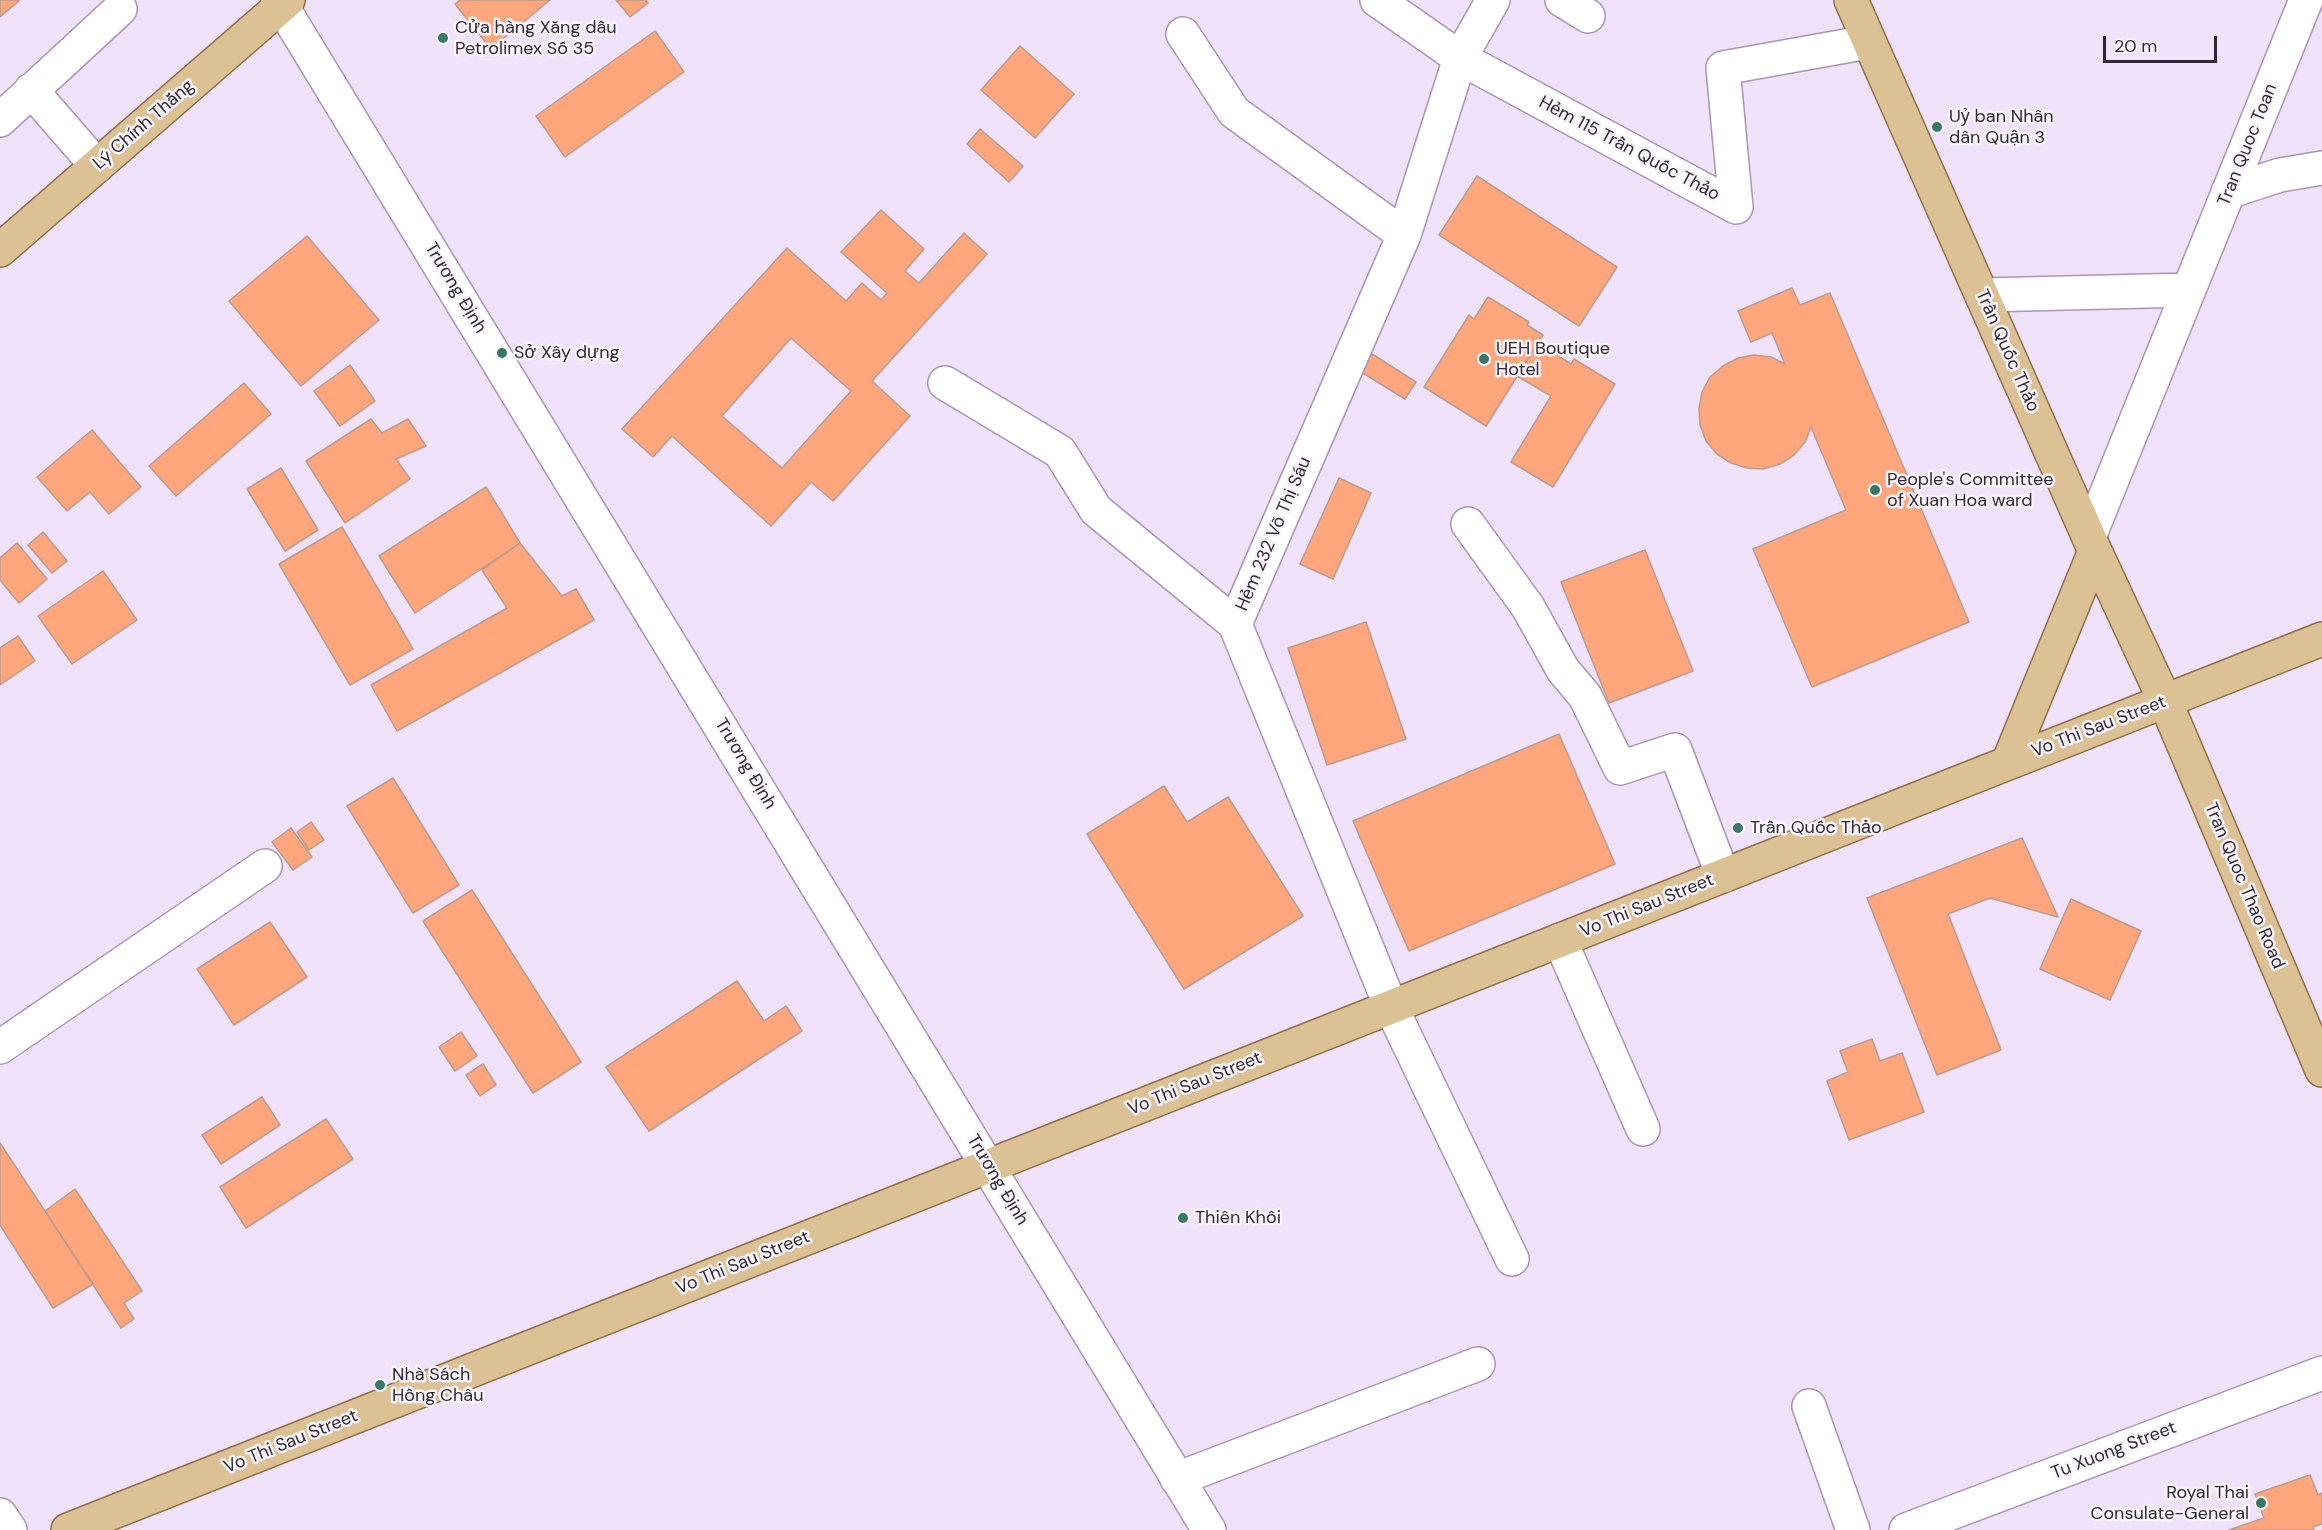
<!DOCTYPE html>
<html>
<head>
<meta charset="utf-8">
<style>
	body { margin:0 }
	#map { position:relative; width:2322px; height:1530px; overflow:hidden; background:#f1e2fb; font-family:"DM Sans",sans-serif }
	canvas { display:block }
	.scale { position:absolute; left:2103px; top:36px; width:114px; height:27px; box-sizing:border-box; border:3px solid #302935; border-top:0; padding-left:8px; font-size:18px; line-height:21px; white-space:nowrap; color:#302935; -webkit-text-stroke:4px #f8f4fa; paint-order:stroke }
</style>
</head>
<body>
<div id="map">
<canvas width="2322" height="1530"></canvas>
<div class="scale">20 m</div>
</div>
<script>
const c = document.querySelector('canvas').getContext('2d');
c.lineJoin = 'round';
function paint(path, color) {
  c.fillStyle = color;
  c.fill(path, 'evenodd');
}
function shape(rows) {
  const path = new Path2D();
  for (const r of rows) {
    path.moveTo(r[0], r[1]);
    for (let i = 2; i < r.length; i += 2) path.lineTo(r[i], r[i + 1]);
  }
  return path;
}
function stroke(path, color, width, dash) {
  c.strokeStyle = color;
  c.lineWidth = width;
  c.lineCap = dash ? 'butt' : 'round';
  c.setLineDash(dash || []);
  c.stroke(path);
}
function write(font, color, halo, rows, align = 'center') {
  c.font = font + ' "DM Sans",sans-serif';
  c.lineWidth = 5;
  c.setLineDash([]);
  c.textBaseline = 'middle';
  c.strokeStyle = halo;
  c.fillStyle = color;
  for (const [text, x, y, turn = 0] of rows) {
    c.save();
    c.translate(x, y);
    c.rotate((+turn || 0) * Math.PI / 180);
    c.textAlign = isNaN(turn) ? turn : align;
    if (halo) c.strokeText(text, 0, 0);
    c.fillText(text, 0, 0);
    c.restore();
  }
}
const building = shape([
	[0,0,20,0,0,17,0,0],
	[460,0,550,0,491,49,455,4,460,0],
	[616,0,646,0,648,3,630,17,616,0],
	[655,31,684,72,565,157,536,116,655,31],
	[1020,46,1074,94,1035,138,981,90,1020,46],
	[980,129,1023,166,1009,182,967,144,980,129],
	[1477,176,1617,267,1579,326,1439,235,1477,176],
	[881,210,924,249,905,271,919,283,964,233,987,254,872,381,910,416,833,501,811,482,771,526,672,436,653,457,622,429,787,248,846,301,862,283,881,300,887,293,841,252,881,210],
	[791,338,851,391,782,468,722,416,791,338],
	[307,236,379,320,301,386,229,301,307,236],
	[1792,288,1800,305,1830,293,1969,622,1812,687,1753,549,1846,510,1811,427,1805,442,1794,455,1780,464,1763,469,1747,468,1731,463,1717,454,1706,441,1700,425,1699,409,1702,392,1710,377,1723,366,1738,358,1754,355,1771,357,1785,364,1772,333,1751,342,1738,311,1792,288],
	[1488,297,1529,322,1527,325,1543,335,1486,426,1424,387,1469,315,1474,319,1488,297],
	[1538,343,1571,364,1574,359,1615,384,1553,487,1511,462,1551,396,1517,376,1538,343],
	[1369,352,1416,382,1405,399,1358,370,1369,352],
	[350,365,375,401,340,426,314,391,350,365],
	[244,383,271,414,176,496,149,466,244,383],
	[371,419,382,433,408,419,426,446,396,459,410,479,345,523,306,461,371,419],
	[92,430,141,487,109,514,90,492,67,511,37,477,92,430],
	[281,468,318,530,285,551,247,489,281,468],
	[1339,478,1371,493,1333,579,1300,564,1339,478],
	[486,487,520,543,415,613,379,556,486,487],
	[342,527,413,649,350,685,279,564,342,527],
	[43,532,67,561,52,573,28,545,43,532],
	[17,543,47,579,19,603,0,580,0,558,17,543],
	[520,543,562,596,576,589,594,620,397,731,371,685,507,608,482,570,520,543],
	[1645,550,1693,671,1609,703,1561,582,1645,550],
	[103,571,137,620,72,664,38,616,103,571],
	[1366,622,1406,739,1327,765,1288,648,1366,622],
	[18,636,35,661,0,685,0,648,18,636],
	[1559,734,1615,864,1409,951,1353,821,1559,734],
	[393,778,459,885,413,913,347,806,393,778],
	[1164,786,1187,822,1228,797,1303,916,1184,989,1087,834,1164,786],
	[311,822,324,840,309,850,297,832,311,822],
	[291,828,312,857,293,870,272,842,291,828],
	[2022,838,2058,917,1990,898,1948,914,2001,1050,1937,1075,1867,898,2022,838],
	[472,890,581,1062,533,1093,423,921,472,890],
	[2071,899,2141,931,2110,1000,2040,969,2071,899],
	[270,922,307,977,234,1025,197,969,270,922],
	[737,981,764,1021,786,1006,802,1031,649,1131,606,1067,737,981],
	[461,1032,477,1056,455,1071,439,1047,461,1032],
	[1872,1039,1880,1061,1902,1053,1924,1112,1849,1140,1827,1081,1848,1072,1840,1051,1872,1039],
	[483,1064,496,1085,480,1096,466,1075,483,1064],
	[262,1097,280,1125,221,1164,202,1135,262,1097],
	[326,1119,353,1159,246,1228,220,1187,326,1119],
	[0,1143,93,1284,53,1308,0,1225,0,1143],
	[75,1189,142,1291,124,1303,134,1319,121,1328,45,1211,75,1189],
	[2310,1475,2318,1495,2322,1493,2322,1524,2313,1527,2314,1530,2229,1530,2264,1518,2255,1494,2310,1475]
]);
paint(building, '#ffa67d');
stroke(building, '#be9b8c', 1.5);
const minor = shape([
	[278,0,1209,1530],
	[1377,0,1460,58,1736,207,1723,68,1868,42],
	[1493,0,1460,58,1404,235,1235,624,1391,1007,1512,1259],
	[1562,0,1588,16],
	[1183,34,1234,112,1404,235],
	[31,90,97,166],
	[0,120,120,9],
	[2228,192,2280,175,2322,168],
	[1983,295,2189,290],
	[945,383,1060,452,1096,510,1235,624],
	[1468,524,1528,607,1563,670,1585,696,1620,768,1675,750,1723,876],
	[2089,537,2306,0],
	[1560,940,1643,1129],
	[0,1047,265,866],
	[1809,1406,1853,1530],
	[1177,1479,1478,1364],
	[0,1515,10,1530],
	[1906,1530,2322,1373]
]);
const major = shape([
	[1851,0,2095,551,2165,701,2322,1070],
	[0,250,288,0],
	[2008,763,2095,551],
	[68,1530,2322,639]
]);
stroke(minor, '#a896b4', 36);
stroke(major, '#917046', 36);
stroke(minor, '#fff', 33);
stroke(major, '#dcc195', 33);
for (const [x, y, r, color] of [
	[443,38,6,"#377868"],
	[1937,127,6,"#377868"],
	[502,353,6,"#377868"],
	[1484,359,6,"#377868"],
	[1875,490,6,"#377868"],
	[1738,828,6,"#377868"],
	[1183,1218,6,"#377868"],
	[380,1385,6,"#377868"],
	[2261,1503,6,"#377868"]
]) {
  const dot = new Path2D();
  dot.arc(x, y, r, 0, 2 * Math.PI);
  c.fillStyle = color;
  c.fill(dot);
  stroke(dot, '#f8f4fa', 2);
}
write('18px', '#302935', '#f8f4fa', [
	["Cửa hàng Xăng dầu",455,28],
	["Petrolimex Số 35",455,49],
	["Uỷ ban Nhân",1949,117],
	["dân Quận 3",1949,138],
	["UEH Boutique",1496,349],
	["Hotel",1496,370],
	["Sở Xây dựng",514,353],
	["People's Committee",1887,480],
	["of Xuan Hoa ward",1887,501],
	["Trần Quốc Thảo",1750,828],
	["Thiên Khôi",1195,1218],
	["Nhà Sách",392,1375],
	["Hồng Châu",392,1396],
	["Royal Thai",2249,1493,"right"],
	["Consulate-General",2249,1514,"right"]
], 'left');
write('18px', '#302935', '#f8f4fa', [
	["Lý Chính Thắng",144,125,-41],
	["Tran Quoc Toan",2248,145,-68],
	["Hẻm 115 Trần Quốc Thảo",1629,149,28],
	["Trương Định",455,288,59],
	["Trần Quốc Thảo",2007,351,66],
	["Hẻm 232 Võ Thị Sáu",1274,534,-67],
	["Vo Thi Sau Street",2099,727,-21],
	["Trương Định",745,764,59],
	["Tran Quoc Thao Road",2244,886,67],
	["Vo Thi Sau Street",1647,906,-22],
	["Vo Thi Sau Street",1195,1084,-22],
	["Trương Định",997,1180,59],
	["Vo Thi Sau Street",743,1263,-22],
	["Vo Thi Sau Street",291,1442,-22],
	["Tu Xuong Street",2114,1451,-21]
]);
</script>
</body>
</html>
